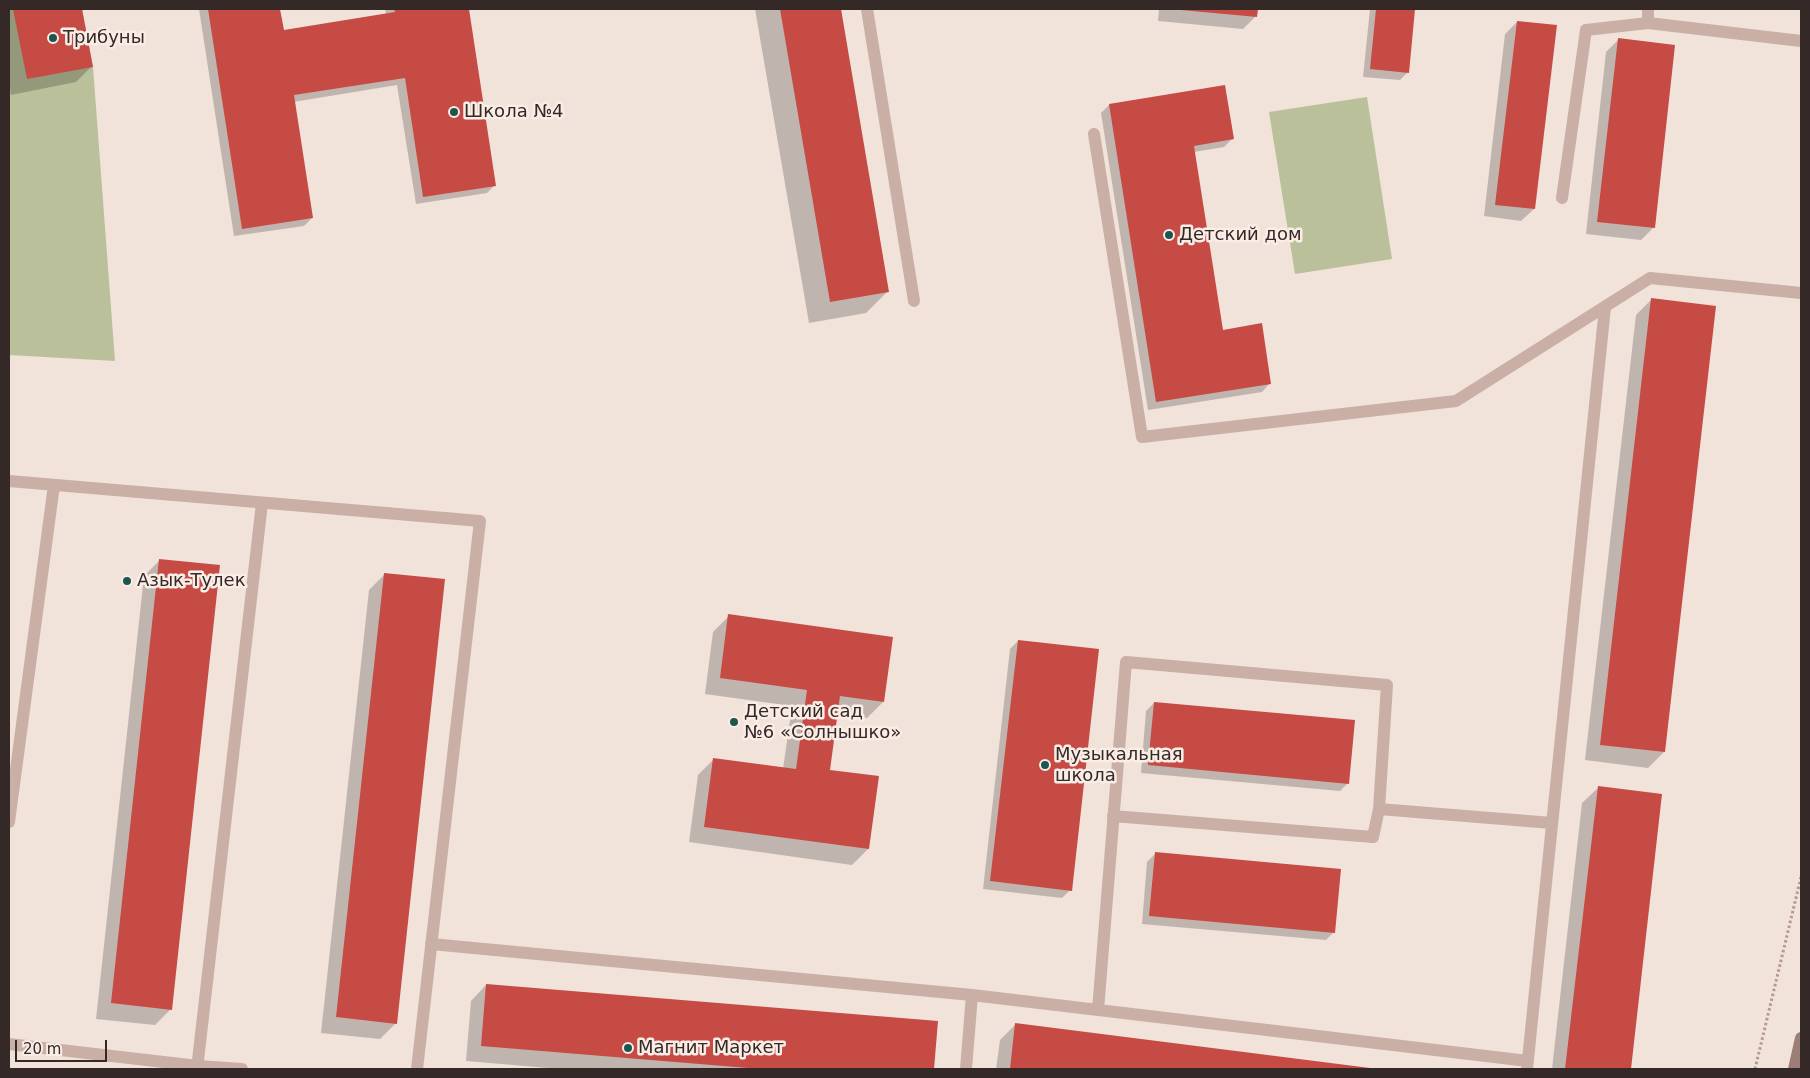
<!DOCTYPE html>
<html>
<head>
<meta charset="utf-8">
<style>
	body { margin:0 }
	#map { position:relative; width:1810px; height:1078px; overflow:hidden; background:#f1e2da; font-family:"DejaVu Sans",sans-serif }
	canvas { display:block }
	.frame { position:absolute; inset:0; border:10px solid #352927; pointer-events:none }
	.scale { position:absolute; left:15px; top:1040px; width:92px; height:22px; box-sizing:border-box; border:2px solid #352927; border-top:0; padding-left:6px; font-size:15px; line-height:18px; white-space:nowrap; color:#352927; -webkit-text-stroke:4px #f9ede6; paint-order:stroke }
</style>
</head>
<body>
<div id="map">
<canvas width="1810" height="1078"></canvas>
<div class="frame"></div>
<div class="scale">20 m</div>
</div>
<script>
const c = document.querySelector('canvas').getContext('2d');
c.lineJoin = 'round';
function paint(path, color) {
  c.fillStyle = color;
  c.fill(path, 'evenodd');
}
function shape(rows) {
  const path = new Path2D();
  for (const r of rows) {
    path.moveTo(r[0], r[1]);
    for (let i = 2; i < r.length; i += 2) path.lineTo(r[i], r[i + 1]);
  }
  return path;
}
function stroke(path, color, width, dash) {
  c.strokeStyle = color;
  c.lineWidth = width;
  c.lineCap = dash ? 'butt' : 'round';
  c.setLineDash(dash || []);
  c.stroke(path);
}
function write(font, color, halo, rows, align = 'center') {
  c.font = font + ' "DejaVu Sans",sans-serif';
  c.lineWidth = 5;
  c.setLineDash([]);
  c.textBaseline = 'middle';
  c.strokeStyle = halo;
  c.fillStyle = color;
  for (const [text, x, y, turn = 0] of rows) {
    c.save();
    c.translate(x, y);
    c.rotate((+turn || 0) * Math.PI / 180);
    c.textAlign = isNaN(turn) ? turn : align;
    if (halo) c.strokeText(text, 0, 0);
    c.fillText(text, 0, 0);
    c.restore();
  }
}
paint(shape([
	[9,9,82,9,93,67,115,361,9,355],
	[1367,97,1392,259,1295,274,1269,112]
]), '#bac09a');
paint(shape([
	[9,9,81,9,92,66,76,82,11,95,9,82],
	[199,9,279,9,283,31,386,15,385,9,467,9,495,185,487,193,416,204,397,85,293,102,312,218,304,226,234,236],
	[755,9,839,9,887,292,866,313,809,323],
	[1159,9,1256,9,1255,17,1243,29,1158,21],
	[1370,9,1414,9,1408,72,1400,80,1363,77],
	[1517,22,1534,209,1521,221,1484,216,1505,34],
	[1618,40,1653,228,1641,240,1586,234,1606,52],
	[1109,105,1232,139,1224,147,1194,152,1222,331,1270,383,1262,392,1148,410,1101,113],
	[1652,299,1664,752,1648,768,1585,760,1636,315],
	[160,560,171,1009,155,1025,96,1019,144,576],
	[385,574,396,1023,380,1039,321,1033,369,590],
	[729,616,883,702,867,718,836,713,828,771,877,777,868,849,852,865,689,842,698,775,714,759,783,769,792,706,705,694,713,632],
	[1018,641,1070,890,1062,898,983,889,1010,649],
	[1154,703,1348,783,1340,791,1141,773,1146,711],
	[1598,788,1661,795,1630,1069,1552,1069,1582,803],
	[1155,854,1334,932,1326,940,1142,924,1147,862],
	[486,985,937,1022,933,1069,560,1069,466,1061,471,1001],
	[1016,1024,1369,1069,996,1069,1000,1040]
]), '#0003');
paint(shape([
	[13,9,82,9,93,67,27,79],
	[208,9,280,9,284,30,395,12,394,9,469,9,496,186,423,197,405,78,294,95,313,218,242,229],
	[780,9,841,9,889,292,830,302],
	[1181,9,1258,9,1257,17,1181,10],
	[1376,9,1415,9,1409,73,1370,69],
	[1517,21,1557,25,1535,209,1495,205],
	[1618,38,1675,45,1655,228,1597,222],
	[1225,85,1234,139,1194,146,1223,330,1262,323,1271,384,1156,402,1109,104],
	[1651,298,1716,306,1665,752,1600,745],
	[159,559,220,565,172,1010,111,1003],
	[384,573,445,579,397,1024,336,1017],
	[728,614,893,637,884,702,840,696,830,770,879,776,869,849,704,827,713,758,796,769,807,690,720,678],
	[1018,640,1099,649,1072,891,990,881],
	[1154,702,1355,720,1349,784,1148,765],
	[1598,786,1662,794,1631,1069,1565,1069],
	[1155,852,1341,869,1335,933,1149,916],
	[486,984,938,1021,934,1069,760,1069,481,1046],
	[1015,1023,1370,1068,1370,1069,1010,1069]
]), '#c54b44');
stroke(shape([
	[1755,1069,1801,877]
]), '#b59990', 3, [2.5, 2.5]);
stroke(shape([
	[867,9,914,301],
	[1648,9,1648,23,1801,41],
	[1094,134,1142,437,1456,401,1650,278,1801,293],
	[1562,198,1586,30,1648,23],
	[9,481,480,521,417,1069],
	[1113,816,1373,837,1379,809],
	[9,822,54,485],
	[431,944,972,995],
	[1098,1010,1126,662,1387,685,1379,809,1552,823],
	[9,1044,198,1066,242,1069],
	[197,1069,262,503],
	[966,1069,972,995,1528,1061],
	[1527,1069,1605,307]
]), '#c9afa6', 12);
stroke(shape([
	[1794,1069,1801,1038]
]), '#9d7e77', 12);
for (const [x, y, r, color] of [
	[53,38,5,"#1d564f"],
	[454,112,5,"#1d564f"],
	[1169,235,5,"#1d564f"],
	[127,581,5,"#1d564f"],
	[734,722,5,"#1d564f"],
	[1045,765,5,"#1d564f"],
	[628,1048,5,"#1d564f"]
]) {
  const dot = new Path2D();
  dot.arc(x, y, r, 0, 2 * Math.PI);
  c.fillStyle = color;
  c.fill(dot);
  stroke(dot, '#f9ede6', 2);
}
write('18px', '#352927', '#f9ede6', [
	["Трибуны",63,38],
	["Школа №4",464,112],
	["Детский дом",1179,235],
	["Азык-Тулек",137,581],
	["Детский сад",744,712],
	["№6 «Солнышко»",744,733],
	["Музыкальная",1055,755],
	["школа",1055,776],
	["Магнит Маркет",638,1048]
], 'left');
</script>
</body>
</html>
